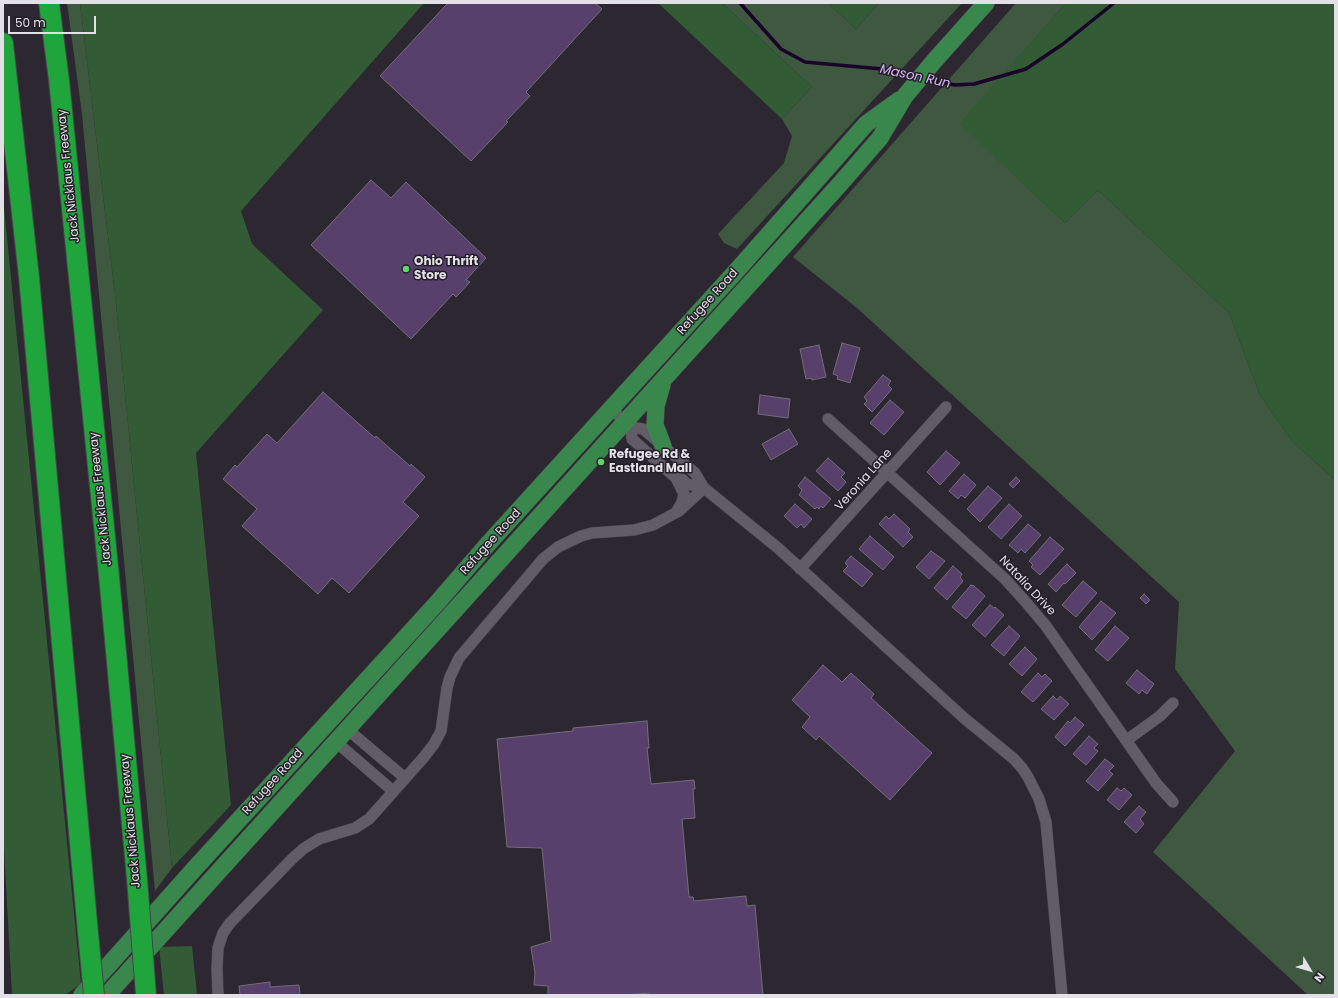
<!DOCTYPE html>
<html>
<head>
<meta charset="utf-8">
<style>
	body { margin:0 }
	#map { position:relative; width:1338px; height:998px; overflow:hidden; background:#2c2731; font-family:Poppins,sans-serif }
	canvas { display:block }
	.frame { position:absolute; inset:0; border:4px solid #e4e0e7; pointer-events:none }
	.north { position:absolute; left:1290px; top:950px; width:40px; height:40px; -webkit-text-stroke:3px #231e27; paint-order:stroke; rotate:128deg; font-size:11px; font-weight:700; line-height:16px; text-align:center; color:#e4e0e7 }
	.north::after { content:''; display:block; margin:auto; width:14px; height:18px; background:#e4e0e7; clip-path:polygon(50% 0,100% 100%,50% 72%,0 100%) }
	.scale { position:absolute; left:8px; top:16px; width:88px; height:18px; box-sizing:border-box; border:2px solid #e4e0e7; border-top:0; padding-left:5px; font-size:12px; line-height:14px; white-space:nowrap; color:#e4e0e7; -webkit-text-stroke:3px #231e27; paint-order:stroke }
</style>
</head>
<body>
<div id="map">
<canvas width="1338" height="998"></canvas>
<div class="frame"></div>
<div class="north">N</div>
<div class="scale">50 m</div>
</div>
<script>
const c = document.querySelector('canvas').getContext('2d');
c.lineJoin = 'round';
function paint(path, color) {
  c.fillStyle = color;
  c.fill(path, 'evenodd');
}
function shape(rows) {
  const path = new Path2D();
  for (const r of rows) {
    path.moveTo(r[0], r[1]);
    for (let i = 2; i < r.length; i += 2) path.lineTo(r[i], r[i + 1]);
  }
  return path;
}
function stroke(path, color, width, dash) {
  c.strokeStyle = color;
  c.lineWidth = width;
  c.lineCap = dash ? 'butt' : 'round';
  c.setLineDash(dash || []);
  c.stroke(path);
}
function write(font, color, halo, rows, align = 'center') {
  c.font = font + ' Poppins,sans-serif';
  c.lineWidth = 3;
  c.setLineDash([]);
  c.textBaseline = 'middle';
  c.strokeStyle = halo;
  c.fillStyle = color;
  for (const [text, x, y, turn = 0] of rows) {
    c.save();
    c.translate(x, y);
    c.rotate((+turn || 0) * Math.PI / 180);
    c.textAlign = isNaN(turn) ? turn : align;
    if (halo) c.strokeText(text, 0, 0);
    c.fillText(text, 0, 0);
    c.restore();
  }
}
paint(shape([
	[67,3,80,3,116,303,172,868,155,891,82,114],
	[722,3,828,3,856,29,879,3,962,3,737,249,724,243,718,234,784,163,792,136,782,119,812,87],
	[1016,3,1066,3,960,124,1065,223,1098,190,1229,313,1260,395,1292,441,1335,480,1335,995,1308,995,1153,852,1235,751,1175,669,1179,602,857,308,793,257]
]), '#3e5940');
paint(shape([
	[80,3,424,3,241,211,252,244,323,310,196,453,231,805,172,868,116,303],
	[658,3,722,3,812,87,782,119],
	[828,3,879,3,856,29],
	[1066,3,1335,3,1335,480,1292,441,1260,395,1229,313,1098,190,1065,223,959,124],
	[3,197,81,984,65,995,12,995,3,830],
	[192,946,197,995,164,995,159,947]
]), '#335b36');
stroke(shape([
	[740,3,781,49,805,62,882,69,915,77],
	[926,79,955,85,974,84,1026,69,1063,44,1114,3]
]), '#190328', 3.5);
const building = shape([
	[448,3,595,3,602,9,526,92,530,96,506,121,508,122,471,161,380,76,448,3],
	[371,180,391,198,406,182,486,258,466,280,470,282,456,297,453,294,411,339,311,245,371,180],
	[842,343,860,348,850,383,837,379,838,376,833,374,842,343],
	[819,345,826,377,812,380,811,378,806,379,800,349,819,345],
	[883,375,891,381,888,385,892,389,872,412,864,404,867,401,864,397,883,375],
	[323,392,375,438,376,436,410,466,411,464,425,477,403,502,419,516,349,593,332,578,318,594,242,526,257,509,223,479,235,465,237,467,267,434,277,443,323,392],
	[760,395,790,399,788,418,758,414,760,395],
	[890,400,904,412,884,435,870,423,890,400],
	[789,429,798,444,771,460,762,444,789,429],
	[946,451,960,463,940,485,927,472,946,451],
	[828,458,845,473,841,477,846,482,838,491,816,471,828,458],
	[964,474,976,485,965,498,961,495,958,499,949,491,964,474],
	[805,477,831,499,823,508,821,506,819,509,817,507,815,509,799,495,802,490,798,486,805,477],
	[1016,477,1020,481,1013,488,1009,484,1016,477],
	[988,486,1002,498,980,522,967,509,988,486],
	[795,504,812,519,804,528,801,524,797,528,784,516,795,504],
	[1009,504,1022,516,1001,539,988,527,1009,504],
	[894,514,910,529,908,532,913,537,903,547,879,524,886,516,889,519,894,514],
	[1028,524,1041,535,1025,553,1021,549,1018,553,1009,545,1028,524],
	[870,536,894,557,883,570,859,549,870,536],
	[1050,537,1064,549,1040,575,1031,567,1033,565,1029,561,1050,537],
	[931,551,945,561,929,579,916,567,931,551],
	[851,556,873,574,862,587,843,571,848,566,845,563,851,556],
	[1067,564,1076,573,1065,584,1064,583,1056,592,1048,584,1067,564],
	[953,566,962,574,960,577,963,581,947,600,934,588,953,566],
	[1083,581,1097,593,1076,617,1062,605,1083,581],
	[971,585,972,586,973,585,985,596,966,619,952,607,971,585],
	[1144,594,1150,600,1146,604,1140,598,1144,594],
	[1101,601,1116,613,1092,640,1079,627,1101,601],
	[990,605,994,608,995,607,1004,615,985,637,972,625,990,605],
	[1009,626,1020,636,1004,656,991,645,1009,626],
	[1115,626,1129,638,1108,661,1095,650,1115,626],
	[1025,647,1037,659,1022,676,1009,664,1025,647],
	[823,665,842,682,851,673,874,694,871,698,932,753,890,800,819,736,816,740,802,727,810,717,792,700,823,665],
	[1137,670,1154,684,1147,694,1142,690,1139,694,1126,683,1137,670],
	[1038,673,1042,677,1045,674,1052,681,1033,702,1021,692,1038,673],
	[1053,696,1057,700,1060,696,1069,704,1054,720,1041,709,1053,696],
	[1075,717,1084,725,1065,746,1055,737,1068,721,1070,723,1075,717],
	[647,721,649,748,647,748,651,784,694,780,695,789,693,789,695,818,682,819,689,897,693,897,694,901,746,896,747,906,755,905,763,995,649,995,649,993,624,995,548,995,548,986,534,985,535,973,531,947,551,941,542,848,507,847,497,739,573,731,573,728,647,721],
	[1089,736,1098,744,1094,748,1098,751,1086,765,1073,754,1089,736],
	[1105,759,1114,766,1109,771,1113,774,1098,791,1086,781,1105,759],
	[1117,788,1121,791,1124,788,1132,795,1119,810,1107,800,1117,788],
	[1139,806,1146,812,1140,819,1144,824,1136,833,1124,822,1139,806],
	[270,982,270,987,299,985,300,995,240,995,239,986,270,982]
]);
paint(building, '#58406c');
stroke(building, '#736e79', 1);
const street = shape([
	[611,409,631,427,643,429,695,473,704,488,778,548,964,718,1014,759,1022,768,1028,777,1039,799,1046,822,1062,995],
	[828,419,1005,579,1024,600,1046,626,1156,783,1173,802],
	[631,427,632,439,676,478,684,494,682,502,677,511],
	[676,478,682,479,687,484,704,488],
	[800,569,946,407],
	[347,729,405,778],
	[1127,740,1160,716,1173,703],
	[335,741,393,791],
	[218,995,217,969,218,948,223,933,230,923,292,859,303,849,319,839,355,828,369,819,424,757,434,744,441,731,447,688,450,677,459,658,543,559,558,547,581,536,592,533,634,530,653,525,679,511,704,488]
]);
const primary = shape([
	[662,385,656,406,655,425,663,446],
	[82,995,196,867,437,603,487,545,739,268,866,124,899,100],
	[107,995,840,184,880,138,905,96,935,60,986,3]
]);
const highway = shape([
	[49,3,59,80,109,576,137,879],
	[3,43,29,277,88,933]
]);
stroke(street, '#47424a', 12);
stroke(primary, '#47424a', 18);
stroke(highway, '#47424a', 22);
stroke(street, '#625c67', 11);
stroke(primary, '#3a874d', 17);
stroke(highway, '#20a43c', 20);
const highwayBridge = shape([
	[137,879,146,995],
	[88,933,94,995]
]);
stroke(highwayBridge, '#47424a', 22, []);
stroke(highwayBridge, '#20a43c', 20);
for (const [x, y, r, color] of [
	[406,269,4,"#5dd56c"],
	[601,462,4,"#5dd56c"]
]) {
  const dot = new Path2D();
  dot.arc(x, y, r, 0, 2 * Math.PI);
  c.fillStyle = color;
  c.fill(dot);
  stroke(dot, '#231e27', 1.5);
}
write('12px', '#e4e0e7', '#231e27', [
	["Jack Nicklaus Freeway",69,176,-96],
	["Refugee Road",708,302,-48],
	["Veronia Lane",864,480,-48],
	["Jack Nicklaus Freeway",101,499,-96],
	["Refugee Road",491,542,-48],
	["Natalia Drive",1027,586,47],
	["Refugee Road",273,782,-48],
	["Jack Nicklaus Freeway",131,821,-95]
]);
write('bold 12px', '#e4e0e7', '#231e27', [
	["Ohio Thrift",414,262],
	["Store",414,276],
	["Refugee Rd &",609,455],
	["Eastland Mall",609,469]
], 'left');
write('italic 13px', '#d9b3fa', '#231e27', [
	["Mason Run",915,77,12]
]);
</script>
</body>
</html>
